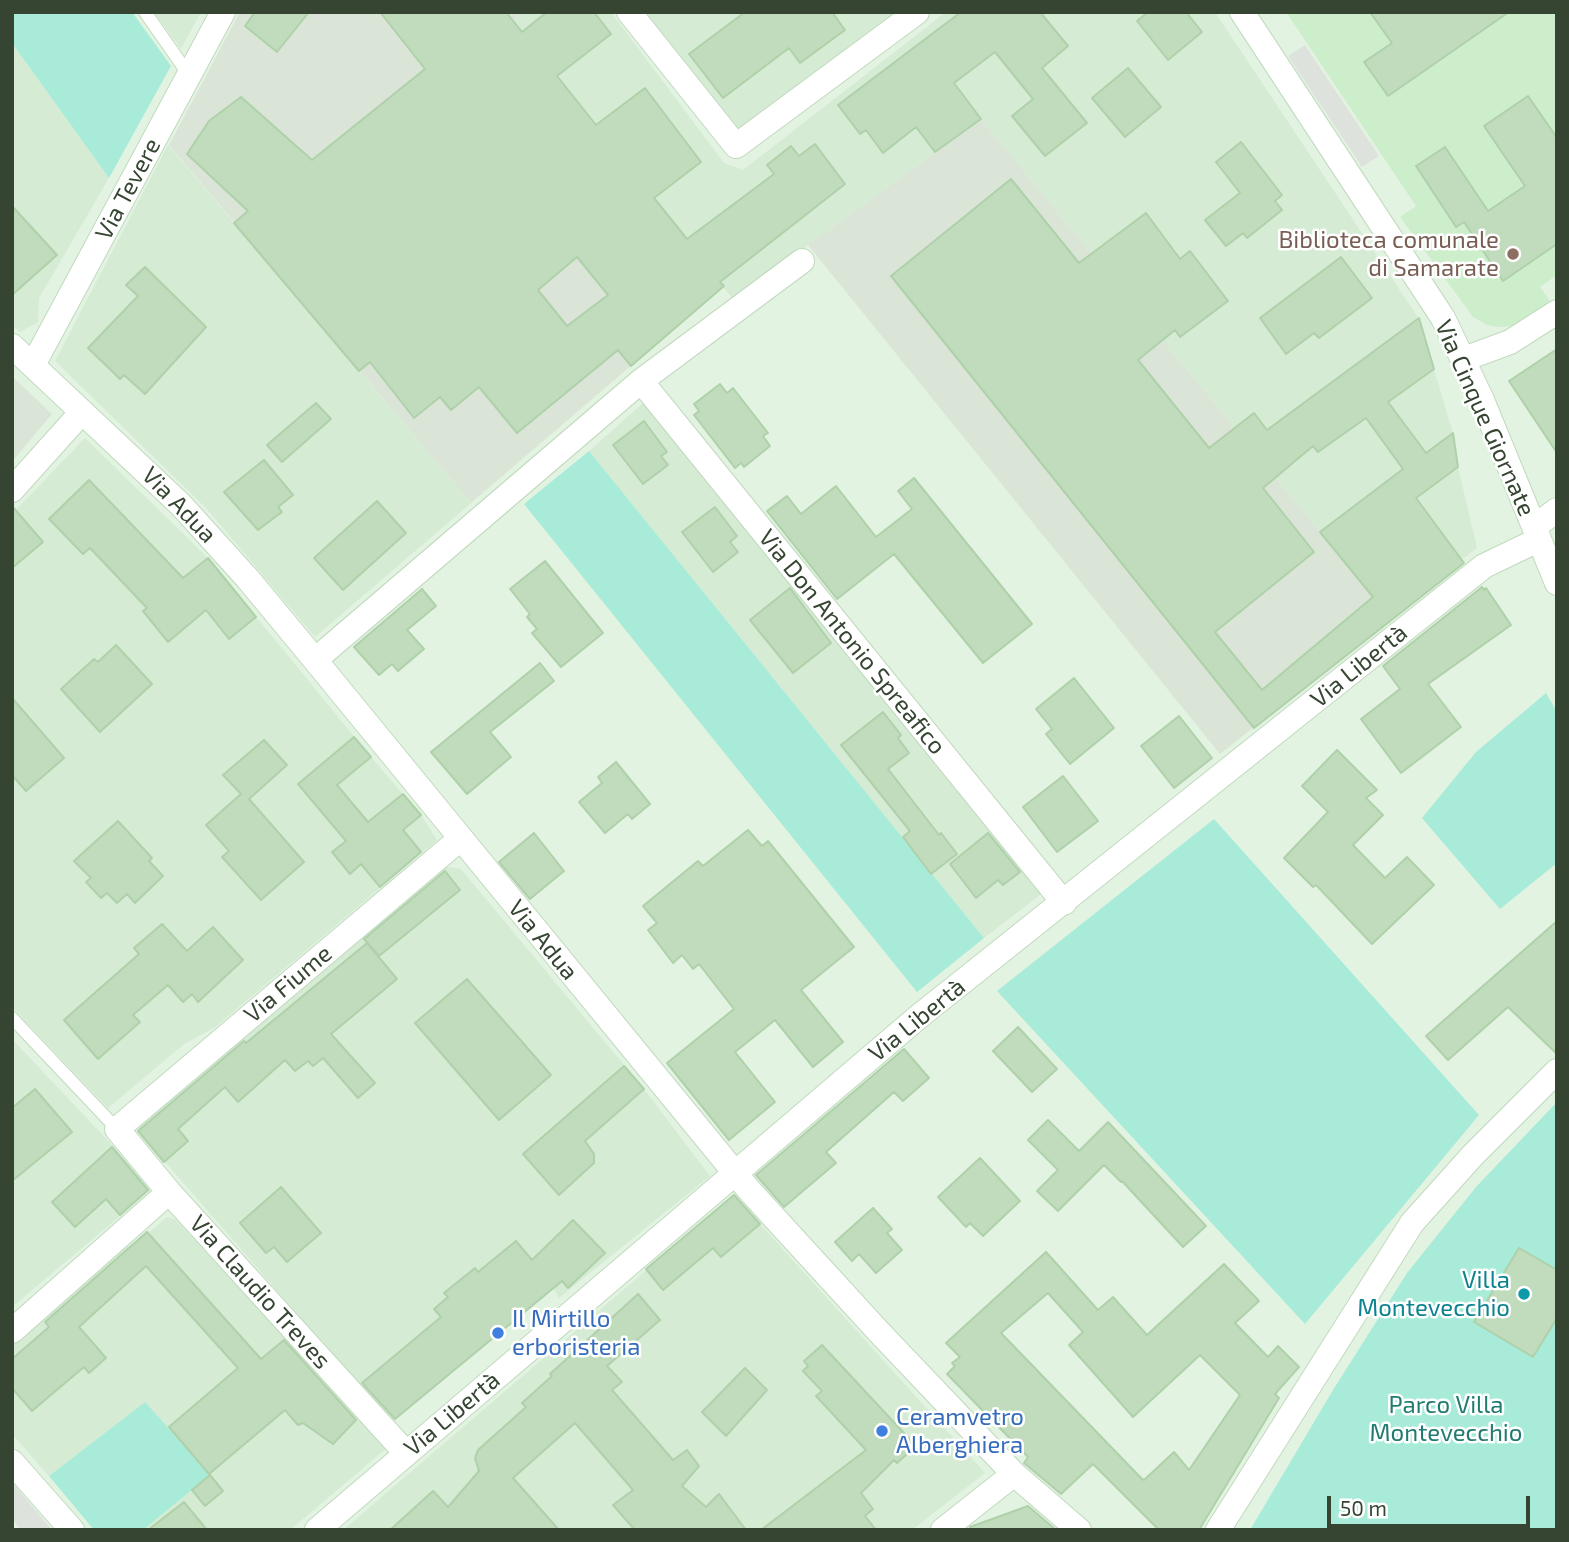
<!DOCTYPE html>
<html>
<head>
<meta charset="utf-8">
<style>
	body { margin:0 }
	#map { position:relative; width:1569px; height:1542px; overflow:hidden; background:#e3f3e2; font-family:"Exo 2",sans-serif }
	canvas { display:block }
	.frame { position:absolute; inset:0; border:14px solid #354532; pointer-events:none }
	.scale { position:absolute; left:1327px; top:1496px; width:203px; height:32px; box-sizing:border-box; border:4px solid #354532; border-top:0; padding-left:9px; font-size:21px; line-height:24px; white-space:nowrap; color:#354532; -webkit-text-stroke:5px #fff; paint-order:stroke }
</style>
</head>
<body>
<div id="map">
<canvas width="1569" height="1542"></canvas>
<div class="frame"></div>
<div class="scale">50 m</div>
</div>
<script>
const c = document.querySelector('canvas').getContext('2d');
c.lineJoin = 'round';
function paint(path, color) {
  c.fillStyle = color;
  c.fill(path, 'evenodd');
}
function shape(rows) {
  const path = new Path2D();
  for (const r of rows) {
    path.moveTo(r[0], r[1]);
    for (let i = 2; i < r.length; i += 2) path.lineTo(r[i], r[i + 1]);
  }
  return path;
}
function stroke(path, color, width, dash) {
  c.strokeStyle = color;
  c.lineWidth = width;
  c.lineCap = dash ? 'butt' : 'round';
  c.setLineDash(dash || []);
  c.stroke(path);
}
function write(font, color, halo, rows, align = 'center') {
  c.font = font + ' "Exo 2",sans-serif';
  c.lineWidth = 5;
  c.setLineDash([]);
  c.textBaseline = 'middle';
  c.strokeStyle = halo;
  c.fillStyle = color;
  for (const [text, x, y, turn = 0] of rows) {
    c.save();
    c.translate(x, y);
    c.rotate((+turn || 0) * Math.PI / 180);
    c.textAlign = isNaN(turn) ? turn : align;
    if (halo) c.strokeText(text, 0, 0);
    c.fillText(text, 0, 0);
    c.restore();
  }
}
paint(shape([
	[154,12,201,12,181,49],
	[522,12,611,12,724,163,743,170,946,12,1215,12,1419,319,1453,433,1458,467,1477,548,1430,583,1391,618,981,119,808,245,735,302,512,19],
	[643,12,898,12,745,130,733,129],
	[12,43,109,178,39,298,38,322,20,332,12,325],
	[168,145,471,503,315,637,206,508,55,361],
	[643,403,1044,892,984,938,589,451],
	[85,438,208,558,371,757,421,815,437,840,214,1028,184,1044,108,1108,12,1007,12,514],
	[441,866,461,869,644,1089,710,1176,559,1298,553,1287,391,1422,134,1126],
	[12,1039,113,1146,151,1190,12,1307],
	[734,1195,985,1473,912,1530,343,1530],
	[167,1217,176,1220,388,1447,290,1530,143,1530,192,1490,145,1402,49,1476,12,1434,12,1347,127,1245,131,1248]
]), '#d5ebd4');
paint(shape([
	[240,12,522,12,513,20,724,286,471,503,169,145],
	[981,119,1391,618,1220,754,808,245],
	[12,376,52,414,12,462]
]), '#dae5d8');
paint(shape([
	[1286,12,1557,12,1557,275,1540,287,1552,304,1514,326,1499,327,1487,325,1473,317,1400,217,1416,206]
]), '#cceecb');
paint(shape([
	[12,12,132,12,171,66,109,178,12,43],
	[589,451,984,938,917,992,524,504],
	[1546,693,1557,712,1557,863,1500,909,1422,818,1476,752],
	[1214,819,1479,1115,1305,1324,997,991],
	[1557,1102,1557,1530,1250,1530,1333,1390,1407,1273,1476,1187],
	[145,1402,210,1475,143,1530,94,1530,49,1476]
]), '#a7ebd8');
paint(shape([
	[1305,45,1379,156,1362,167,1288,56],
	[12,1482,52,1530,21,1530,12,1519]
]), '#dde3dc');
const building = shape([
	[255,12,309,12,277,52,245,26,255,12],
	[380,12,506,12,522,32,547,12,594,12,611,34,557,76,596,125,645,88,701,162,654,198,687,239,774,174,767,165,791,146,799,156,815,144,845,184,720,282,724,286,631,366,618,350,517,433,479,387,451,410,440,397,414,418,370,362,359,371,234,223,248,211,187,154,209,121,241,97,312,160,425,69,380,12],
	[577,257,608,295,567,326,538,290,577,257],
	[745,12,832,12,845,30,800,63,789,48,723,98,689,54,745,12],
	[961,12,1040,12,1068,46,1042,68,1087,123,1045,156,1012,116,1033,99,995,52,954,83,981,119,935,152,916,127,883,153,866,130,860,134,838,105,961,12],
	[1148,12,1186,12,1202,32,1168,60,1137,21,1148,12],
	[1370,12,1509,12,1388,96,1364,62,1392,43,1370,12],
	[1128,68,1161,107,1125,137,1092,98,1128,68],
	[1528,96,1557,138,1557,244,1503,281,1464,222,1456,227,1416,166,1445,147,1488,211,1525,186,1484,126,1528,96],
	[1241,142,1282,195,1275,201,1282,210,1247,238,1243,233,1226,246,1205,220,1240,193,1216,162,1241,142],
	[1011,179,1079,263,1146,213,1180,259,1190,251,1228,301,1180,337,1175,330,1138,360,1209,448,1254,413,1267,430,1419,318,1434,369,1388,402,1426,453,1453,433,1458,467,1416,498,1464,563,1254,728,891,276,1011,179],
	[1366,418,1403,469,1320,532,1373,597,1262,690,1215,632,1314,552,1263,488,1313,446,1318,452,1366,418],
	[12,206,57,255,12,295,12,206],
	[1341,257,1372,298,1319,338,1314,333,1286,354,1260,318,1341,257],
	[145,267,206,327,145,394,124,375,120,379,88,348,138,296,126,285,145,267],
	[1557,349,1557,453,1509,381,1557,349],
	[720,384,727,393,733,388,768,433,763,436,770,446,744,467,741,463,735,468,694,415,699,411,694,404,720,384],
	[316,403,331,419,282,462,267,445,316,403],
	[644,421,667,452,661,456,668,465,643,484,613,445,644,421],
	[264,460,293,495,278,507,282,512,258,530,224,492,264,460],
	[914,478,1032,624,983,663,894,554,837,599,767,511,787,496,801,514,836,486,876,537,912,509,898,491,914,478],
	[89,480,183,578,208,558,256,617,229,639,206,610,168,642,143,611,147,608,90,548,83,554,49,519,89,480],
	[377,501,406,533,343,590,314,558,377,501],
	[12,506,43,542,12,568,12,506],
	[715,507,737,536,730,542,738,552,713,572,682,532,715,507],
	[545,561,603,633,561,667,532,633,537,629,527,617,530,614,510,589,545,561],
	[1482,587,1484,590,1486,588,1511,625,1428,684,1461,727,1401,773,1361,719,1400,689,1383,666,1482,587],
	[790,588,831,643,793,673,750,620,790,588],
	[422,589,436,606,407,630,424,649,398,671,392,664,379,675,354,647,422,589],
	[116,645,152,684,100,732,61,689,94,659,98,662,116,645],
	[540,663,554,681,490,732,511,757,467,794,431,752,540,663],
	[1074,678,1114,728,1070,764,1046,734,1052,729,1036,709,1074,678],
	[12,698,64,758,26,791,12,775,12,698],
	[883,712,901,735,898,738,909,753,888,769,939,835,941,833,957,854,931,874,903,837,910,831,841,745,883,712],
	[1179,716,1212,758,1174,788,1141,746,1179,716],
	[354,737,371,757,337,785,368,822,403,794,421,815,403,830,421,852,380,887,361,864,350,874,332,852,346,841,298,784,354,737],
	[264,740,287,765,249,799,304,862,261,900,222,857,229,851,206,825,241,794,223,775,264,740],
	[1337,750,1377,790,1366,798,1383,815,1353,845,1385,878,1407,857,1434,885,1372,944,1316,885,1313,887,1284,858,1328,812,1302,786,1337,750],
	[616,762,650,804,632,819,628,814,605,833,579,802,602,783,598,777,616,762],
	[1063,776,1098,821,1057,852,1023,807,1063,776],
	[118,821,152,858,149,861,163,876,135,903,127,894,117,903,107,893,101,898,86,882,91,878,74,861,118,821],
	[748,830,762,846,768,841,854,947,801,990,843,1042,813,1067,775,1020,735,1052,775,1102,729,1140,667,1063,734,1009,699,964,693,969,682,955,673,963,648,930,657,923,643,906,698,861,703,866,748,830],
	[534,833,564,871,530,899,499,862,534,833],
	[988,833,1020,872,1003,885,998,880,976,898,950,864,988,833],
	[445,871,460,890,379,956,364,939,445,871],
	[1557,921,1557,1054,1508,1007,1448,1060,1426,1036,1557,921],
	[162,924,187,951,213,927,243,960,198,1002,192,994,183,1002,168,985,133,1015,140,1022,98,1059,64,1020,139,954,134,948,162,924],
	[367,943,397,979,331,1034,375,1083,358,1098,323,1058,313,1066,308,1061,295,1071,285,1060,238,1102,225,1087,178,1129,188,1141,164,1162,138,1131,244,1041,246,1043,367,943],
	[467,979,551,1075,499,1120,415,1023,467,979],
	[1018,1027,1057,1069,1032,1092,993,1051,1018,1027],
	[904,1049,929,1078,903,1101,894,1092,826,1152,836,1163,784,1207,756,1175,904,1049],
	[624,1066,644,1089,585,1141,594,1154,594,1163,559,1195,523,1154,624,1066],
	[35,1089,72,1132,12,1181,12,1108,35,1089],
	[1048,1120,1079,1151,1108,1122,1206,1226,1183,1247,1122,1181,1121,1182,1104,1165,1058,1211,1037,1191,1058,1170,1028,1140,1048,1120],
	[112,1147,148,1190,120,1215,106,1199,75,1227,52,1202,112,1147],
	[980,1158,1020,1201,983,1236,970,1223,966,1227,938,1197,980,1158],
	[281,1187,321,1233,287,1262,274,1247,266,1253,240,1223,281,1187],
	[734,1195,760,1224,721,1257,713,1248,663,1290,646,1269,734,1195],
	[873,1208,892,1229,887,1233,902,1250,876,1273,859,1254,852,1261,835,1242,873,1208],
	[573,1220,605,1253,568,1288,562,1281,395,1419,362,1383,441,1317,434,1309,448,1297,444,1293,475,1268,478,1272,516,1241,532,1260,573,1220],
	[147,1232,261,1359,284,1340,356,1420,333,1444,303,1423,298,1425,285,1410,209,1474,169,1427,238,1368,146,1266,79,1327,106,1358,89,1373,84,1367,32,1411,12,1388,12,1359,49,1327,45,1322,147,1232],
	[1519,1248,1557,1270,1557,1318,1533,1357,1474,1322,1519,1248],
	[1046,1252,1098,1310,1113,1297,1147,1335,1224,1264,1259,1301,1235,1323,1268,1357,1278,1346,1299,1367,1275,1394,1279,1398,1199,1530,1159,1530,1093,1464,1061,1494,1024,1463,1028,1457,947,1374,955,1366,952,1363,960,1357,946,1343,1046,1252],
	[1048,1293,1083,1332,1069,1345,1133,1417,1200,1355,1240,1395,1189,1470,1174,1452,1144,1480,1142,1479,1001,1333,1048,1293],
	[638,1294,660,1320,607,1366,622,1382,612,1390,673,1460,687,1450,699,1466,682,1486,706,1507,719,1494,746,1530,635,1530,613,1505,633,1490,575,1423,513,1478,559,1530,390,1530,433,1491,448,1507,479,1471,475,1458,478,1450,526,1407,522,1403,552,1376,550,1374,638,1294],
	[822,1345,916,1446,897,1463,894,1460,861,1493,873,1509,865,1516,876,1530,761,1530,866,1450,816,1396,822,1391,803,1371,808,1366,804,1361,822,1345],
	[745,1368,767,1390,726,1436,702,1412,745,1368],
	[210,1475,223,1491,205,1506,192,1490,210,1475],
	[184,1502,207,1530,148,1530,184,1502],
	[1028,1506,1056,1530,970,1530,970,1527,1028,1506]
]);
paint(building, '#c1dbbd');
stroke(building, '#afd1aa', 2);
const service = shape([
	[145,12,189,75],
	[12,1018,117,1129]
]);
const minor = shape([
	[629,12,736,146,917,12],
	[1242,12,1443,318,1482,400,1557,583],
	[12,346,181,505,248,579,315,660,749,1190,879,1332,1014,1474,1079,1530],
	[1464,359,1510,342,1557,312],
	[33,365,223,12],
	[641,381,1064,903],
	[12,490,82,412],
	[1534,527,1557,510],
	[315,660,641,381,802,261],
	[12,1331,169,1192],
	[406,1453,169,1192,117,1129,460,839],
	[12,1462,72,1530],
	[317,1530,917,1018,1484,566,1538,540],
	[943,1530,1014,1474],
	[1218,1530,1412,1223,1473,1155,1557,1071]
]);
stroke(service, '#c0dabe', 14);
stroke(minor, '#c0dabe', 26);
stroke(service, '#fff', 12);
stroke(minor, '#fff', 24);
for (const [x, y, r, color] of [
	[1513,254,7,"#8d6e63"],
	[1524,1294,7,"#0f9aa8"],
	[498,1333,7,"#3f7fe0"],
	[882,1431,7,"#3f7fe0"]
]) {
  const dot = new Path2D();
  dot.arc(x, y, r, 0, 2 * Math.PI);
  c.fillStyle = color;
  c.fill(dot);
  stroke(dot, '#fff', 2.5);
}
write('24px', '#354532', '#fff', [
	["Via Tevere",128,189,-62],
	["Via Cinque Giornate",1485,418,66],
	["Via Adua",179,505,46],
	["Via Don Antonio Spreafico",852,642,51],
	["Via Libertà",1359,666,-39],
	["Via Adua",543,940,51],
	["Via Fiume",288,984,-40],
	["Via Libertà",917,1020,-39],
	["Via Claudio Treves",260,1292,48],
	["Via Libertà",452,1414,-40]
]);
write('24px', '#785e54', '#fff', [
	["Biblioteca comunale",1499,240],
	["di Samarate",1499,268]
], 'right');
write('24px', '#0d838f', '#fff', [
	["Villa",1510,1280],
	["Montevecchio",1510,1308]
], 'right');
write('24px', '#366cbe', '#fff', [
	["Il Mirtillo",512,1319],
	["erboristeria",512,1347],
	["Ceramvetro",896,1417],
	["Alberghiera",896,1445]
], 'left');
write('24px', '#217b70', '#fff', [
	["Parco Villa",1446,1405],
	["Montevecchio",1446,1433]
]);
</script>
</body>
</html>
